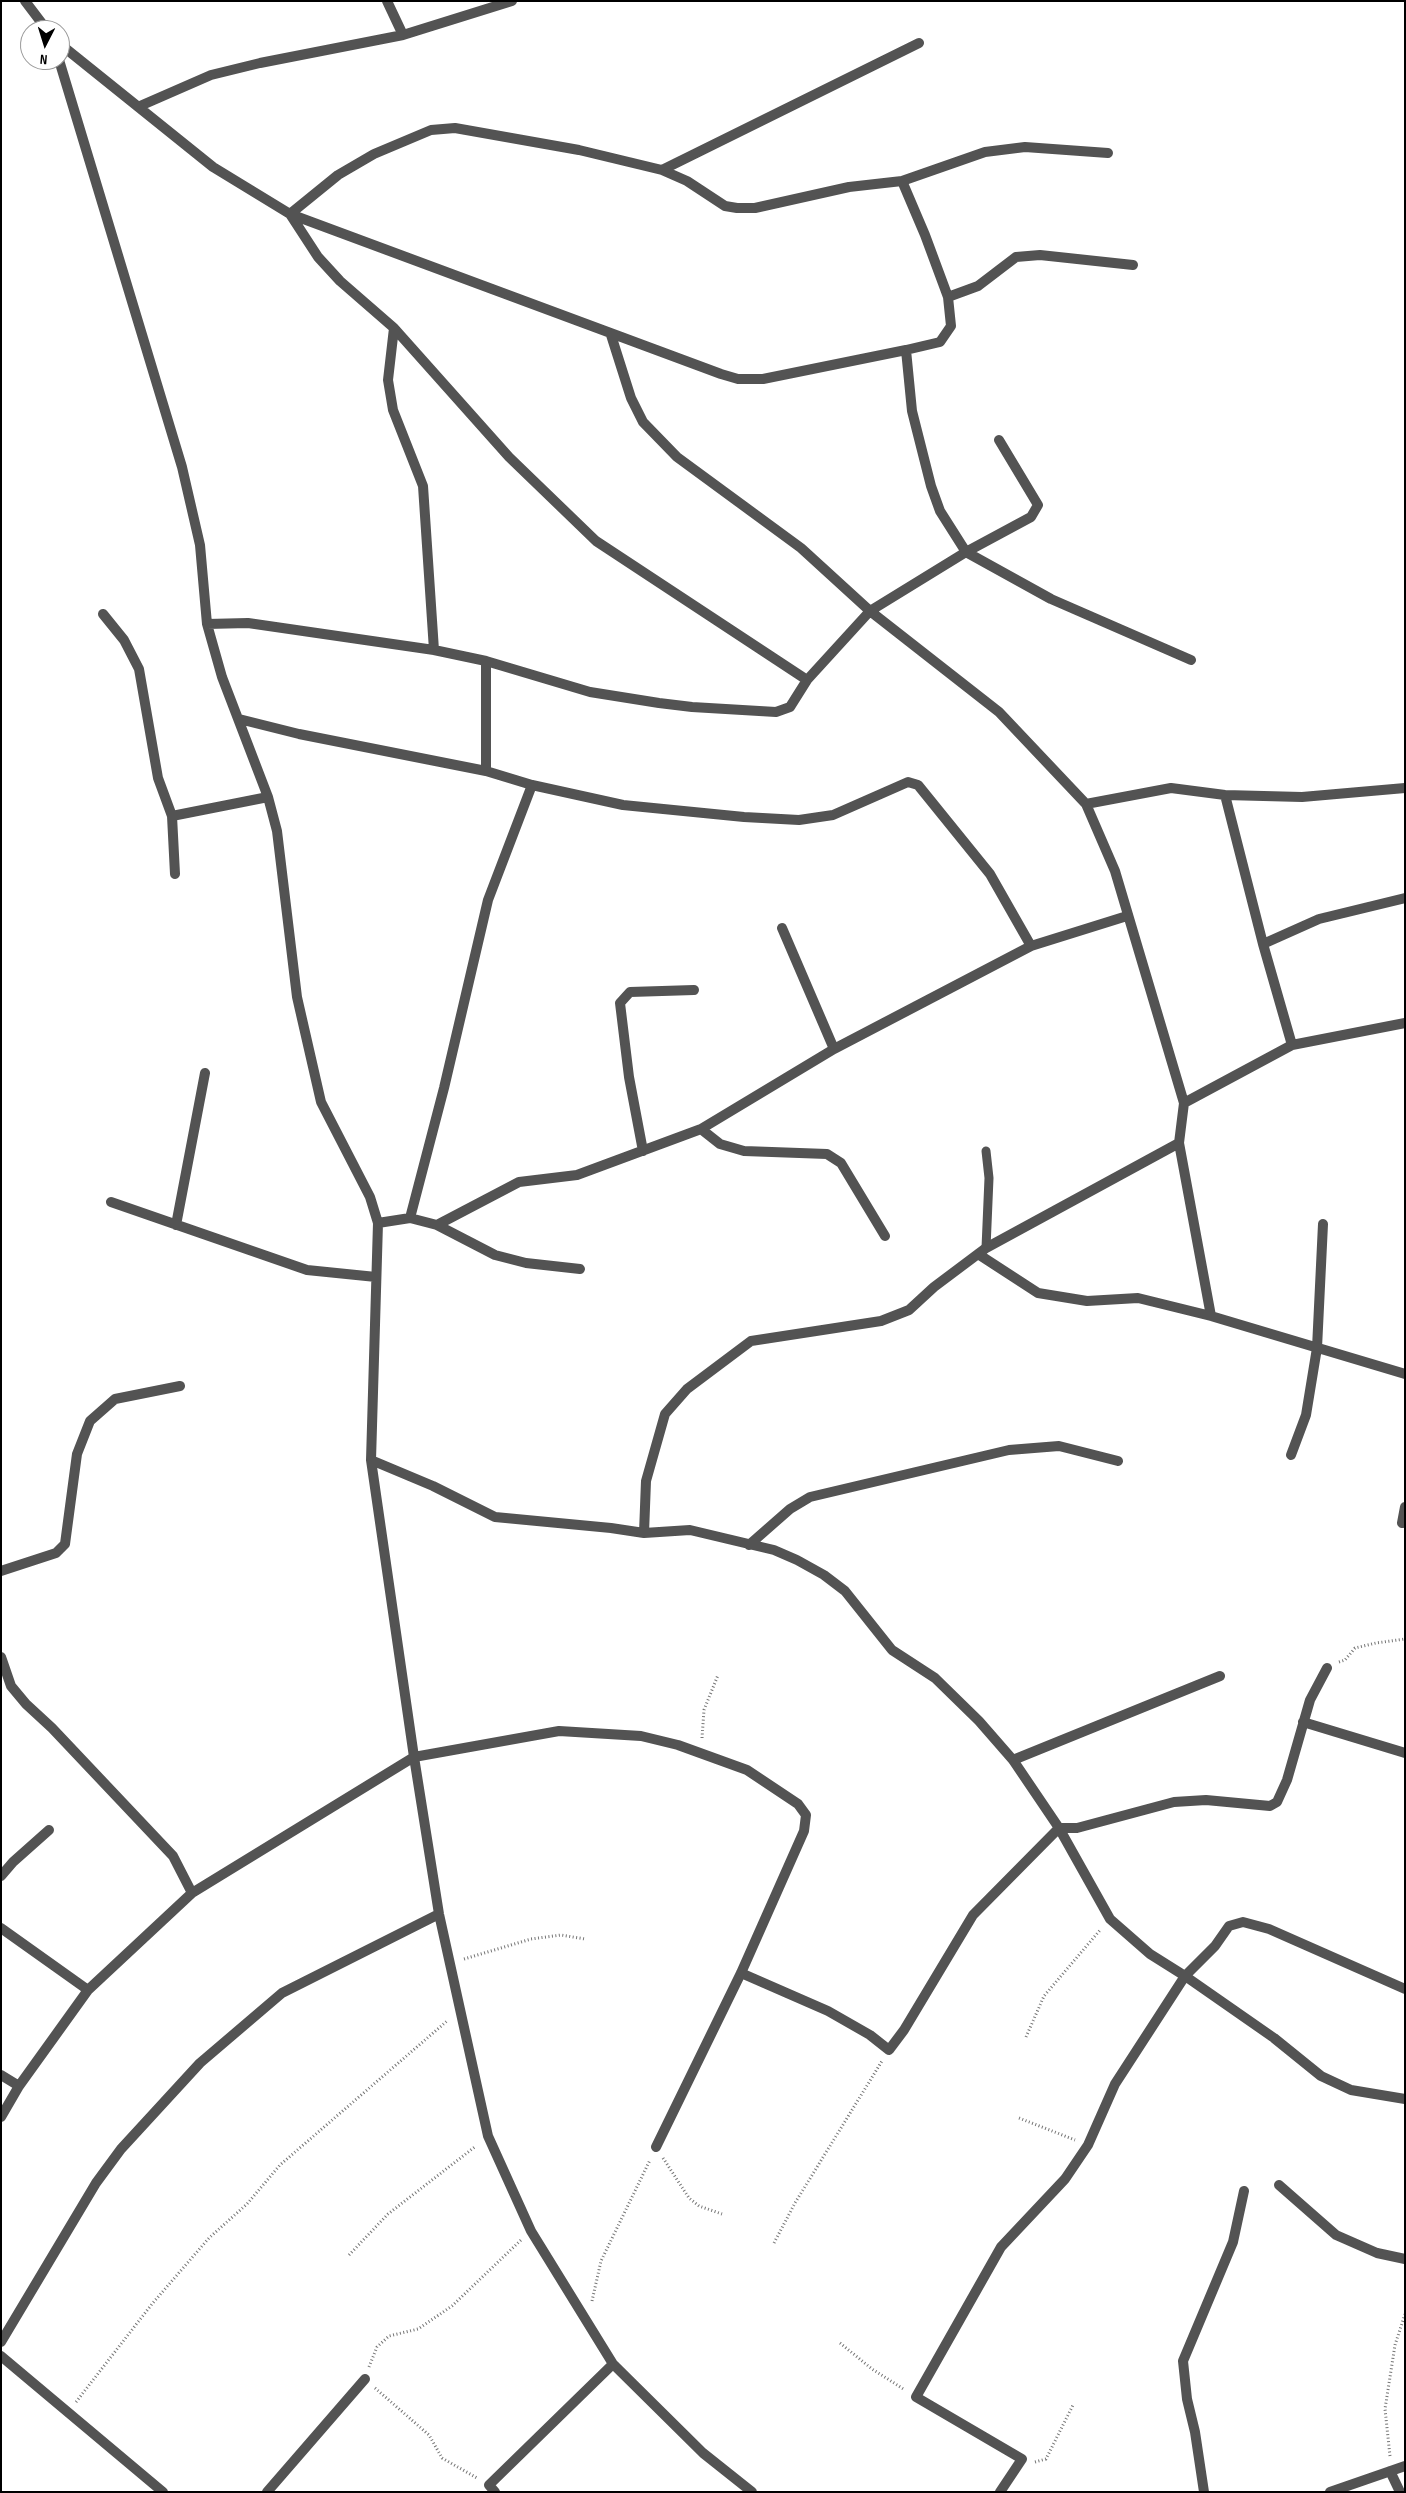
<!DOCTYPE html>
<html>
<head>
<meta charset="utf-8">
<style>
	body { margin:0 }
	#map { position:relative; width:1406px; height:2493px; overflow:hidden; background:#fff; font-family:"Sofia Sans Condensed",sans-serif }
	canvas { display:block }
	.frame { position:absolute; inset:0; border:2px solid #000; pointer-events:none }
	.north { position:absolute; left:20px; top:20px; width:50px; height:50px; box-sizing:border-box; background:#fff; border:1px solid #999; border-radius:50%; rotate:185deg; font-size:14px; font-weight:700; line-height:20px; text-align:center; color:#000 }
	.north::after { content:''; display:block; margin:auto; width:18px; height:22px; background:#000; clip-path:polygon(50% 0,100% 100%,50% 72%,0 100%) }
</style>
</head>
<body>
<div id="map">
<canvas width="1406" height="2493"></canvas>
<div class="frame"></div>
<div class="north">N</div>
</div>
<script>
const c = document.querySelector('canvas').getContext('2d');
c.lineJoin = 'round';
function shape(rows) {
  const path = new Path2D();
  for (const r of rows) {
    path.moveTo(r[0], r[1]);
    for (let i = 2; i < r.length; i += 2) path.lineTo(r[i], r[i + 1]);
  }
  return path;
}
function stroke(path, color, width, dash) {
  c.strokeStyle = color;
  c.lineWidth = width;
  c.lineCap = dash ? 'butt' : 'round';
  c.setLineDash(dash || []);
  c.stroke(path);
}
stroke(shape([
	[1339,1662,1345,1660,1355,1648,1376,1643,1405,1639],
	[702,1738,704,1710,718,1675],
	[464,1959,531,1939,561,1935,585,1939],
	[1026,2037,1044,1996,1101,1929],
	[1019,2118,1075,2140],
	[663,2158,689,2198,699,2206,722,2214],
	[774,2243,795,2203,882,2061],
	[349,2255,388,2214,476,2146],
	[592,2301,601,2261,650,2160],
	[840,2343,872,2369,905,2390],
	[369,2367,377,2347,389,2336,418,2329,452,2306,521,2240],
	[375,2388,429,2435,442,2458,477,2478],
	[76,2402,152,2304,209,2238,247,2204,280,2165,447,2021],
	[1390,2456,1385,2409,1395,2345,1405,2314],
	[1035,2462,1046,2459,1073,2405]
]), '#757575', 3, [1, 2.5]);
stroke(shape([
	[986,1151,989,1178,986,1248]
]), '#535353', 9);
stroke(shape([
	[25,1,47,30],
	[387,1,403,35],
	[60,44,213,167,290,214,721,374,738,379,763,379,906,350,912,411,931,486,940,511,966,552,870,611,999,712,1086,804,1171,788,1225,795,1302,797,1405,788],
	[140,106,211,75,260,63,403,35,512,1],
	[662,170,919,43],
	[902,181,985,152,1025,147,1108,153],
	[948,297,978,286,1016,257,1040,255,1133,265],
	[394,328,388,380,393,410,423,486,434,650],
	[999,440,1038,505,1031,517,966,552,1051,599,1191,660],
	[103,614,124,640,139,669,158,778,172,816,175,874],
	[207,624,248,623,434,650,486,661,590,692,659,703,692,707,776,712,790,707,807,680,870,611,801,548,677,457,643,422,631,398,611,335],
	[807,680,596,541,509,457,394,328,340,281,318,257,290,214,338,175,374,154,431,130,455,128,579,150,662,170,687,181,725,206,737,208,755,208,849,187,902,181,925,235,948,297,951,326,940,342,906,350],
	[239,719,299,734,486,771,532,785,623,805,744,817,799,820,833,815,908,782,918,785,990,874,1031,946],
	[486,771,486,661],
	[1225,795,1263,944,1292,1045],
	[172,816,268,797],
	[782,928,834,1049],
	[1263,944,1319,919,1405,898],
	[1184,1103,1292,1045,1405,1023],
	[701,1129,720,1144,744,1151,827,1154,841,1163,885,1236],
	[1179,1143,1211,1316],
	[643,1151,629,1077,620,1003,630,992,694,990],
	[111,1202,307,1270,376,1277],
	[410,1218,444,1088,488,900,532,785],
	[378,1223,410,1218,437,1225,519,1182,577,1175,701,1129,834,1049,1031,946,1127,916],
	[176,1225,205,1073],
	[437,1225,495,1255,526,1263,580,1269],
	[978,1254,1038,1293,1087,1301,1138,1298,1211,1316,1405,1374],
	[1291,1455,1306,1415,1317,1348,1323,1224],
	[371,1460,433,1486,495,1517,611,1528,644,1533,690,1530,774,1550,797,1560,824,1575,845,1591,892,1650,935,1678,979,1721,1013,1760,1059,1828,1110,1919,1150,1954,1185,1976,1115,2084,1088,2145,1065,2179,1001,2247,916,2397,1022,2459,1000,2492],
	[1402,1523,1405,1507],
	[644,1533,646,1481,665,1414,687,1389,751,1341,881,1321,909,1310,934,1287,986,1248,1179,1143,1184,1103,1115,871,1086,804],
	[749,1545,790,1509,810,1497,1009,1450,1059,1446,1118,1461],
	[1,1571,56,1553,65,1544,77,1454,90,1421,115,1399,180,1386],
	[1,1657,11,1686,26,1704,52,1728,173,1856,192,1893],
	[1303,1722,1405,1753],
	[1013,1760,1220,1676],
	[1,1876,13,1862,49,1830],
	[1,1928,88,1990],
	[741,1973,828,2011,870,2035,889,2050,904,2030,973,1915,1059,1828,1077,1828,1174,1802,1206,1800,1270,1806,1277,1802,1287,1780,1310,1700,1327,1668],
	[1405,1989,1269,1929,1243,1922,1229,1926,1215,1946,1185,1976,1274,2038,1321,2076,1351,2090,1405,2099],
	[1,2075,19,2086],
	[1,2117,19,2086,88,1990,192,1893,414,1757,371,1460,378,1223,370,1197,321,1102,297,997,277,831,268,797,222,677,207,624,200,545,182,467,59,60],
	[656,2147,741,1973,804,1831,806,1815,798,1804,747,1770,678,1745,641,1736,559,1731,414,1757,439,1914,488,2136,531,2231,613,2364,703,2453,752,2492],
	[1279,2185,1336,2235,1377,2253,1405,2259],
	[1,2342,96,2183,121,2149,200,2063,282,1993,439,1914],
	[1,2356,163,2492],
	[1390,2471,1400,2492],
	[267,2492,365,2379],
	[495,2492,489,2485,613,2364],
	[1204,2492,1195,2432,1187,2399,1183,2361,1233,2242,1244,2191],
	[1330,2492,1405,2466]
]), '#535353', 10);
</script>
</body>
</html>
